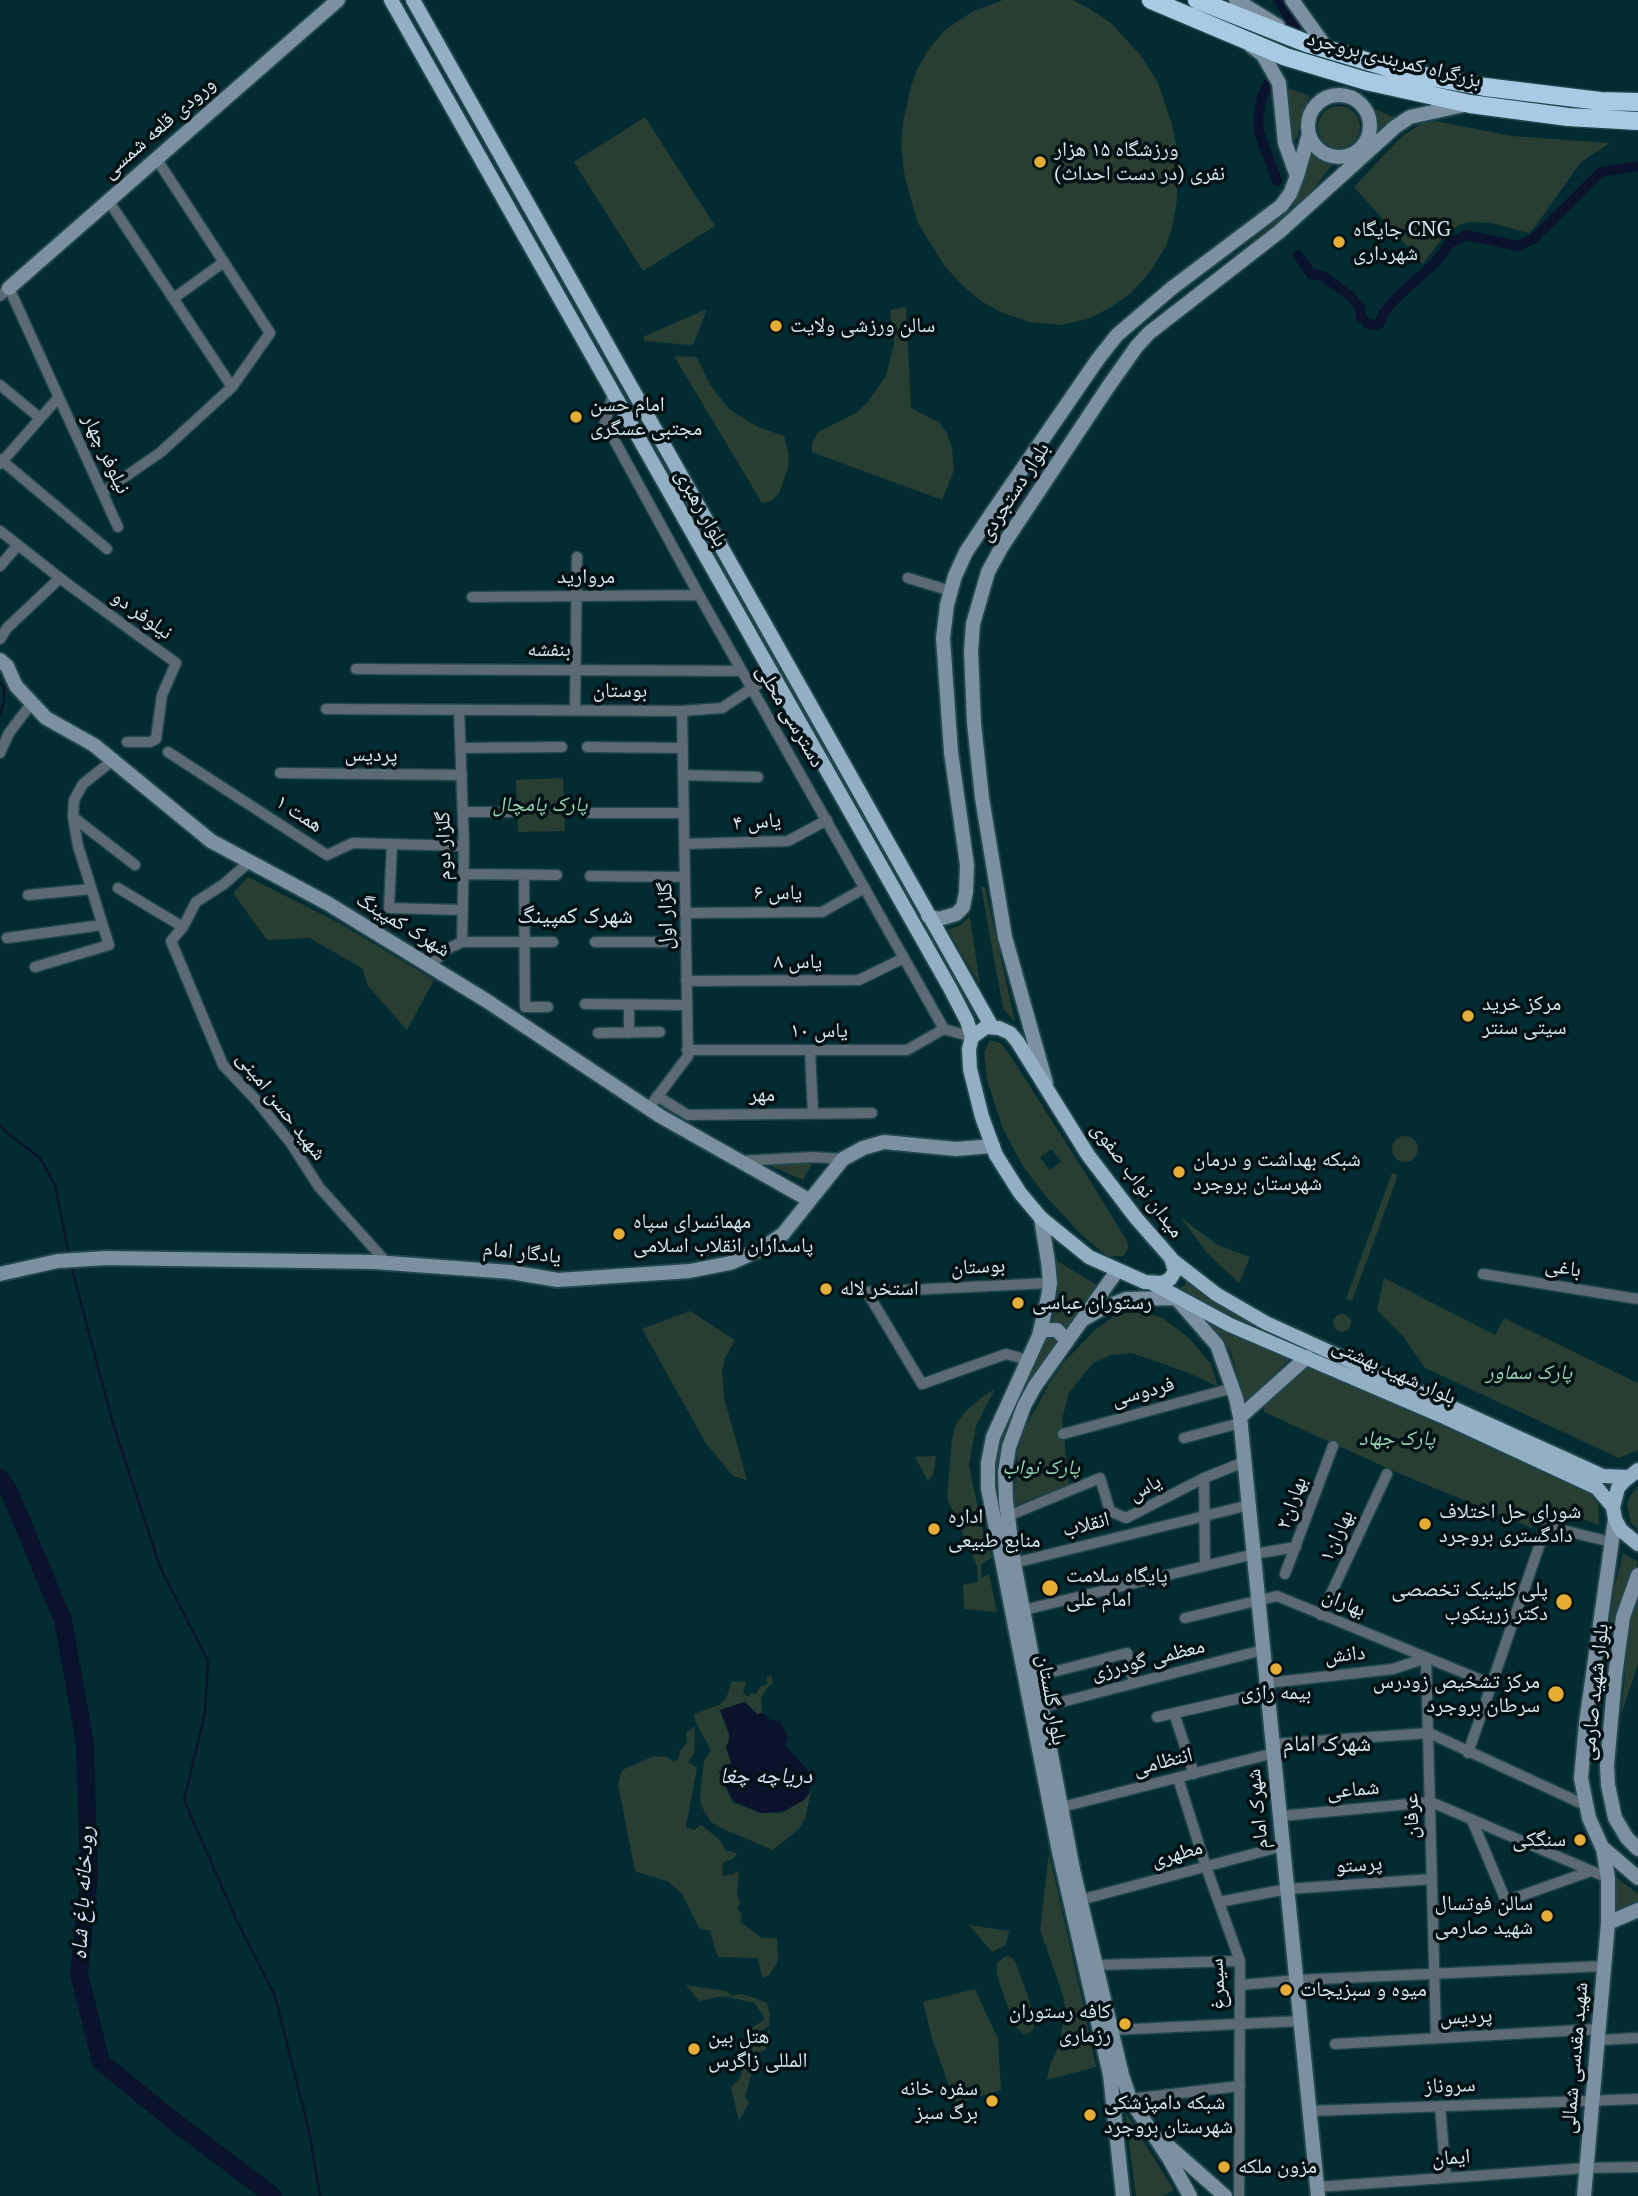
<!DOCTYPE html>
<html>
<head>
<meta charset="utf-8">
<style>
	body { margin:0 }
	canvas { display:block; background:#032b32 }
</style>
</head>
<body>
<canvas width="1638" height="2196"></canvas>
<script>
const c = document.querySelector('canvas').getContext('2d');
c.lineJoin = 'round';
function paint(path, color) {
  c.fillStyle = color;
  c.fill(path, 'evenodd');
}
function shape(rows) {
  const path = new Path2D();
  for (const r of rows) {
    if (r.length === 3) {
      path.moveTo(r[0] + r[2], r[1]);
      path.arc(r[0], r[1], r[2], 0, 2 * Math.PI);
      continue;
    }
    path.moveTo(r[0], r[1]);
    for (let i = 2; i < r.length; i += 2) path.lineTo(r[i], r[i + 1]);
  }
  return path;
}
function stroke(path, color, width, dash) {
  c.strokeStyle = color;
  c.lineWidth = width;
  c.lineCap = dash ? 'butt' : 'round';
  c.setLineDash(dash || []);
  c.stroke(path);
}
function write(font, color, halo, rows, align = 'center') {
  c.font = font + ' "PT Serif","Noto Naskh Arabic",serif';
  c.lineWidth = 7;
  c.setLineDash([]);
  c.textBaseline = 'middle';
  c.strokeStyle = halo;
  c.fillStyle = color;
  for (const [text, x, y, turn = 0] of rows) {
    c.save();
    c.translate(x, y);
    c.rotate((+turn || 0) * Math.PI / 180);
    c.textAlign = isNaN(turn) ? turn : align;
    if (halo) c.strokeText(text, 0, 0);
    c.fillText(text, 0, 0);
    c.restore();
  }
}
paint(shape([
	[1003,0,1072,0,1087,7,1111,23,1142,57,1158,83,1172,125,1177,150,1177,199,1173,224,1166,246,1150,272,1130,294,1111,307,1090,318,1061,325,1030,322,1003,313,981,301,961,284,944,265,918,223,905,178,901,145,903,123,911,86,918,68,929,49,943,32,958,21,972,12],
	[1288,88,1310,96,1300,118,1298,136,1294,141,1290,126],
	[1339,127,21],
	[1375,109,1398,119,1367,149,1377,127],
	[645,117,715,226,643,271,574,162],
	[1435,121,1512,136,1610,143,1581,162,1534,228,1528,233,1492,223,1472,222,1461,224,1444,236,1423,264,1354,187,1401,137,1422,123],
	[1310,153,1328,162,1334,162,1300,207,1230,259,1293,207,1302,185],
	[906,307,911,408,940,423,947,434,952,448,954,470,942,500,812,452,812,444,818,432,856,413,867,403,886,376,894,344,890,310],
	[707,309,694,343,690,345,645,341,643,337],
	[674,356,697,357,710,385,729,409,756,426,784,436,789,455,788,467,779,494,771,501,762,503],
	[563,778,565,831,518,832,516,780],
	[248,877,339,923,434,980,407,1030,368,986,362,968,309,938,267,940,233,893],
	[981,887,985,887,1015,1022,1003,1008],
	[970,916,970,917,980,985,948,930,961,925],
	[990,1040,1000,1043,1008,1052,1089,1179,1127,1241,1128,1248,1124,1256,1107,1256,1082,1235,1048,1199,1023,1166,1003,1129,987,1080,984,1053],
	[1052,1149,1061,1162,1049,1170,1040,1157],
	[1405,1149,13],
	[764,1163,813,1163,803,1180],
	[1392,1173,1398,1175,1352,1301,1346,1299],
	[1181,1218,1218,1245,1250,1257,1239,1283,1207,1253],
	[1057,1261,1102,1288,1064,1329,1060,1322,1052,1323,1058,1295],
	[1186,1278,1214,1299,1281,1340,1178,1289,1185,1285],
	[1384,1278,1495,1335,1504,1318,1638,1383,1638,1450,1619,1458,1425,1368,1403,1336,1377,1310],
	[690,1311,735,1340,725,1358,722,1371,724,1398,747,1480,733,1476,705,1442,642,1329],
	[1133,1312,1154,1315,1164,1319,1190,1339,1211,1364,1218,1387,1189,1373,1132,1353,1111,1355,1093,1363,1069,1393,1062,1419,1069,1485,1013,1506,1018,1449,1024,1430,1049,1384,1063,1363,1095,1330,1115,1315],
	[1342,1323,9],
	[1206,1322,1290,1359,1245,1402,1231,1353,1221,1336],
	[1046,1336,1053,1337,1058,1343,1039,1368,1014,1416,1001,1457,998,1458,995,1457,999,1435],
	[1308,1366,1589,1492,1598,1504,1599,1525,1543,1504,1532,1528,1398,1473,1264,1412,1264,1406],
	[995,1389,976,1426,969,1465,982,1528,992,1557,981,1565,982,1578,989,1574,997,1612,964,1609,963,1585,978,1582,977,1566,947,1498,952,1439,956,1424,966,1411,982,1397],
	[936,1456,933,1475,928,1481,915,1457],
	[1638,1486,1638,1530,1631,1523,1627,1505,1630,1496],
	[1623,1553,1638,1562,1623,1591,1607,1643,1614,1589],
	[1638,1594,1638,1664,1621,1715,1632,1602],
	[771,1676,773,1683,766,1689,761,1699,762,1713,757,1714,745,1702,720,1710,729,1733,729,1740,726,1747,732,1764,719,1772,732,1802,760,1813,782,1813,804,1800,811,1791,805,1819,799,1829,773,1850,721,1828,711,1822,705,1813,701,1804,700,1793,704,1761,711,1750,695,1721,694,1714,719,1705,726,1699,732,1681,746,1682,743,1694,749,1697,751,1693,756,1694,761,1686,767,1685,767,1677],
	[695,1726,694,1754,688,1762,697,1768,686,1827,694,1830,701,1825,720,1840,725,1850,737,1853,733,1859,723,1862,722,1876,734,1874,736,1871,739,1874,737,1896,740,1903,737,1909,742,1914,740,1922,762,1938,777,1938,778,1961,769,1975,762,1978,758,1958,718,1957,710,1932,714,1932,699,1928,682,1894,669,1882,635,1871,618,1784,622,1770,654,1756,667,1757,673,1761,678,1760,680,1751,687,1742,686,1733],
	[1049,1853,1083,2003,1096,2067,1047,2080,1050,2065,1060,2043,1065,2008,1063,1995,1040,1930],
	[1616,1877,1638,1894,1638,1903,1616,1912],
	[969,1925,1009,1931,1006,1945,992,1952],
	[1009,1956,1015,1961,1034,2014,1034,2028,1029,2033,1023,2034,1015,2026,997,1976,997,1963,1004,1957],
	[686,1985,726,1991,732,1996,741,1994,749,1996,767,2003,770,2015,769,2026,765,2028,761,2035,752,2037,752,2028,765,2019,755,2003,723,1996,699,2001],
	[975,1989,998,2039,1001,2090,956,2104,933,2042,923,2002],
	[770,2028,766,2050,758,2052,745,2097,749,2102,739,2121,731,2087,740,2078,751,2042,765,2036],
	[1125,2112,1174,2190,1163,2196,1136,2196]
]), '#283e33');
paint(shape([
	[745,1702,757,1714,762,1713,771,1720,780,1721,788,1738,785,1745,807,1769,810,1784,809,1793,804,1800,783,1811,762,1813,734,1801,719,1772,731,1763,726,1747,729,1740,729,1734,720,1710]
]), '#0a132b');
stroke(shape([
	[0,683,4,687,4,700,0,714],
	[0,1125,6,1132,40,1158,55,1185,69,1255],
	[71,1265,113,1424,160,1567,208,1661,205,1713,184,1800,236,1919,275,1996,309,2131,320,2196]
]), '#0a132b', 2.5);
stroke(shape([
	[1279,0,1295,28],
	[1268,84,1262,97,1258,119,1259,132,1277,181],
	[1298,255,1311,274,1323,276,1350,296,1360,307,1361,317,1368,324,1375,325,1380,323,1383,314,1396,298,1435,263,1449,244,1466,235,1518,246,1533,239,1601,172,1638,166]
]), '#0a132b', 10);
stroke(shape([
	[0,1477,9,1491,63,1620,85,1743,89,1877,79,1974,101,2062,175,2122,273,2196]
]), '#0a132b', 18);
const street = shape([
	[108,200,232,387],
	[0,296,9,288,118,527],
	[174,298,224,262],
	[0,385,40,418],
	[613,393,605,423,699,595,944,1029,972,1037],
	[0,459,107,549],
	[0,464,58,398],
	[103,492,161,452,232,387,270,333,156,158],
	[0,531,69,585,176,663,162,695,156,739,150,742,127,742],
	[0,566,18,545],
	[908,578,951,591],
	[472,597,699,595],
	[0,639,7,628,60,578],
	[356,669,742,671],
	[326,709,682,711,722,708,772,675],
	[575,710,577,557],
	[587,747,683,748],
	[461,748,562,747],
	[168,752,327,855,353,843,464,846],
	[0,753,9,733,31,704],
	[280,773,462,775],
	[683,775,758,777],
	[463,812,517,812],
	[589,813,684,813],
	[73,817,135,865],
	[392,844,389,908,463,910],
	[684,844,788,841,827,820],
	[249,862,224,884,196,902,183,927,171,941,223,1065,256,1100,290,1142,319,1187,387,1263],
	[464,874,557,875],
	[524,875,525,1007,548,1007],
	[590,876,685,877],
	[118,888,183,927],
	[28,895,91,889],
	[685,913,822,912,865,888],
	[7,938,102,925],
	[462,942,553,942],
	[595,942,686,942],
	[430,966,447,949,462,942,464,846,459,710],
	[35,967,109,945,78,846,73,817,74,800,83,784,113,760],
	[686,981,859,980,904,958],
	[585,1004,687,1005],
	[629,1005,629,1033],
	[598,1033,660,1032],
	[687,1050,907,1050,944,1029],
	[810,1050,813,1114],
	[657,1096,688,1115,872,1113],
	[648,1109,688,1056,682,711],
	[740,1161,813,1157,843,1159],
	[1483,1274,1638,1299],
	[1028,1360,1006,1354,922,1384,867,1292,1050,1283],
	[1063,1434,1233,1388],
	[1184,1438,1240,1423],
	[1204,1478,1205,1565],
	[1008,1516,1100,1478,1110,1511,1126,1518,1204,1478,1244,1462],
	[1014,1563,1249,1505],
	[1285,1574,1333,1446],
	[1024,1610,1254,1554,1296,1547],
	[1321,1615,1387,1474],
	[1185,1618,1277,1596,1491,1684],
	[1037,1676,1127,1653,1134,1683],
	[1267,1683,1393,1669,1426,1658,1436,2038],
	[1042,1707,1263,1650],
	[1174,1713,1194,1774],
	[1157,1717,1267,1692],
	[1273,1744,1429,1733,1585,1805],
	[1468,1753,1546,1526,1611,1542],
	[1178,1778,1206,1867,1240,1961,1239,2196],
	[1062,1807,1274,1753],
	[1280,1816,1431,1802,1608,1878],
	[1472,1820,1506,1901,1591,1871],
	[1080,1900,1283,1846],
	[1219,1902,1287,1889,1432,1879],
	[1096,1965,1240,1961],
	[1240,1985,1297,1980,1604,1966],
	[1112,2030,1301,2021],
	[1598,2040,1638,2038],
	[1335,2044,1599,2029],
	[1130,2099,1240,2086],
	[1440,2106,1446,2178],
	[1310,2111,1638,2099],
	[1317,2187,1586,2168,1638,2167]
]);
const secondary = shape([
	[1236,0,1278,26],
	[1292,0,1328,50],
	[1339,126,31],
	[1297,176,1309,134],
	[9,288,338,0],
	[0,660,7,666,16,686,46,718,94,745,211,841,327,903,487,1001,660,1116,809,1200],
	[928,916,939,919,956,914,963,907,966,892,967,865,951,752,943,638,947,605,955,576,966,552,990,516,1098,359,1117,335,1172,288,1281,206,1290,194,1297,176,1285,143,1279,83,1263,55,1251,46],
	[1046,1083,1005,937,982,798,974,723,971,651,973,624,988,572,1001,548,1108,387,1137,346,1149,333,1279,232,1395,127,1410,117,1464,105],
	[1041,1218,1048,1262,1050,1283,1048,1297,1039,1336,993,1437,988,1463,988,1488,1059,1852,1110,2075,1123,2196],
	[1117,1271,1035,1386,1024,1406,1009,1447,1005,1472,1006,1502,1014,1563,1074,1874,1122,2075,1130,2099,1170,2160,1190,2196],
	[0,1274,58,1261,107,1258,374,1262,510,1272,558,1280,690,1271,730,1263,760,1250,783,1234,843,1159,863,1148,884,1142,956,1149,993,1146],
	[1082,1320,1103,1308,1126,1299,1176,1298,1217,1345,1236,1398,1240,1417,1318,2196],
	[1040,1333,1046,1330,1057,1330,1067,1341],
	[1240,1417,1307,1357],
	[1615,1519,1586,1723,1581,1778,1589,1818,1602,1847,1638,1878],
	[1638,1575,1623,1617,1615,1676,1607,1765,1608,1785,1615,1818,1627,1838,1638,1849],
	[1608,1923,1638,1910],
	[1166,2144,1225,2196],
	[1584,2196,1608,1923,1608,1878,1603,1849]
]);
const primary = shape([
	[391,0,950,988,967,1021,972,1037],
	[413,0,992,1027],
	[986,1027,999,1028,1010,1033,1017,1041,1088,1155,1136,1218,1171,1258,1175,1271,1170,1279,1162,1283,1145,1282,1089,1257,1041,1218,1020,1193,996,1155,982,1117,970,1069,969,1049,972,1037,986,1027],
	[1171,1259,1216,1294,1266,1323,1603,1476,1627,1477],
	[1152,1283,1230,1325,1442,1416,1597,1488,1613,1507],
	[1638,1470,1624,1481,1618,1488,1613,1507,1615,1519,1621,1530,1638,1544]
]);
const highway = shape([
	[1151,0,1286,57,1366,81,1470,104,1568,117,1638,121],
	[1197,0,1306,43,1403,72,1485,87,1600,101,1638,102]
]);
stroke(street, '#20464c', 13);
stroke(secondary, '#20464c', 18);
stroke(primary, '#20464c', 18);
stroke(highway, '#20464c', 21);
stroke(street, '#5c6a74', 10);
stroke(secondary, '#7b91a1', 14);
stroke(primary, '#93afc4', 14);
stroke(highway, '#a8cae3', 18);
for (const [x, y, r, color] of [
	[1040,162,7,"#e5ad35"],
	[1339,242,7,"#e5ad35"],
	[776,326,7,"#e5ad35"],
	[576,417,7,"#e5ad35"],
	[1468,1016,7,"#e5ad35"],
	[1179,1172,7,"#e5ad35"],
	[619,1234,7,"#e5ad35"],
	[826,1289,7,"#e5ad35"],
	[1018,1303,7,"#e5ad35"],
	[1425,1524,7,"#e5ad35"],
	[934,1529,7,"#e5ad35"],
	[1050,1588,9,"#e5ad35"],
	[1564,1602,9,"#e5ad35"],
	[1276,1669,7,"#e5ad35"],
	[1556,1694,9,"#e5ad35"],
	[1580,1840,7,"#e5ad35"],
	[1547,1916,7,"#e5ad35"],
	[1286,1990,7,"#e5ad35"],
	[1125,2024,7,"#e5ad35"],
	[694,2049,7,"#e5ad35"],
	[992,2101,7,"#e5ad35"],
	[1090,2115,7,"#e5ad35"],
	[1224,2167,7,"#e5ad35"]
]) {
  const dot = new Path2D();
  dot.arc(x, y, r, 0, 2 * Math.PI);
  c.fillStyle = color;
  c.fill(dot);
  stroke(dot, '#031114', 2.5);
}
write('21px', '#d5e9ee', '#031114', [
	["بزرگراه کمربندی بروجرد",1394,60,14],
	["ورودی قلعه شمسی",159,128,-41],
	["نیلوفر چهار",106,454,65],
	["بلوار دستجردی",1014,492,-57],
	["بلوار رهبری",701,508,61],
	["مروارید",586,577],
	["نیلوفر دو",142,615,36],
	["بنفشه",549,650],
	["بوستان",620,691],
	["دسترسی محلی",790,716,60],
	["پردیس",371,755,1],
	["همت ۱",299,814,33],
	["یاس ۴",757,822,-4],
	["گلزار دوم",444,846,-91],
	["یاس ۶",778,893],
	["گلزار اول",666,916,-91],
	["شهرک کمپینگ",403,925,31],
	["یاس ۸",798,962],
	["یاس ۱۰",819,1031],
	["مهر",762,1095],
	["شهید حسن امینی",281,1106,52],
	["میدان نواب صفوی",1137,1180,53],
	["یادگار امام",522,1253,6],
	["بوستان",978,1267,-3],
	["باغی",1563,1268,9],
	["بلوار شهید بهشتی",1394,1372,24],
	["فردوسی",1143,1392,-15],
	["یاس",1145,1488,-28],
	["بهاران۲",1292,1503,-70],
	["انقلاب",1086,1525,-14],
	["بهاران۱",1337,1536,-65],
	["بهاران",1344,1603,22],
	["دانش",1345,1655,-6],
	["معظمی گودرزی",1148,1660,-14],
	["بلوار شهید صارمی",1595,1692,-84],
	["بلوار گلستان",1051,1700,80],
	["انتظامی",1163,1762,-14],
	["شماعی",1353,1790,-5],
	["شهرک امام",1258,1809,-96],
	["عرفان",1412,1816,-91],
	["مطهری",1177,1854,-15],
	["پرستو",1359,1865,-4],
	["سیمرغ",1218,1984,-94],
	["پردیس",1466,2017,-3],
	["شهید مقدسی شمالی",1575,2058,-85],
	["سروناز",1450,2086,-2],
	["ایمان",1451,2158,-4]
]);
write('21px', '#d5e9ee', '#031114', [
	["ورزشگاه ۱۵ هزار",1054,150],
	["نفری (در دست احداث)",1054,174],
	["جایگاه CNG",1353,230],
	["شهرداری",1353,254],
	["سالن ورزشی ولایت",790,326],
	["امام حسن",590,405],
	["مجتبی عسگری",590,429],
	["مرکز خرید",1482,1004],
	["سیتی سنتر",1482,1028],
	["شبکه بهداشت و درمان",1193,1160],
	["شهرستان بروجرد",1193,1184],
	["مهمانسرای سپاه",633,1222],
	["پاسداران انقلاب اسلامی",633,1246],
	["استخر لاله",840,1289],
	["رستوران عباسی",1032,1303],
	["شورای حل اختلاف",1439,1512],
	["دادگستری بروجرد",1439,1536],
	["اداره",948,1517],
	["منابع طبیعی",948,1541],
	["پایگاه سلامت",1066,1576],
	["امام علی",1066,1600],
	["پلی کلینیک تخصصی",1548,1590,"right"],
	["دکتر زرینکوب",1548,1614,"right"],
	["مرکز تشخیص زودرس",1540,1682,"right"],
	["سرطان بروجرد",1540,1706,"right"],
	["بیمه رازی",1276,1693,"center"],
	["سنگکی",1566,1840,"right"],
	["سالن فوتسال",1533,1904,"right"],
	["شهید صارمی",1533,1928,"right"],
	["میوه و سبزیجات",1300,1990],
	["کافه رستوران",1111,2012,"right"],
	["رزماری",1111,2036,"right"],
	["هتل بین",708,2037],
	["المللی زاگرس",708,2061],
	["سفره خانه",978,2089,"right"],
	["برگ سبز",978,2113,"right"],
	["شبکه دامپزشکی",1104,2103],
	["شهرستان بروجرد",1104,2127],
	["مزون ملکه",1238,2167]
], 'left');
write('italic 21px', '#97d7b5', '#031114', [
	["پارک پامچال",540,805],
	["پارک سماور",1529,1373],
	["پارک جهاد",1397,1439],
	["پارک نواب",1041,1468]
]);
write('23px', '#d5e9ee', '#031114', [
	["شهرک کمپینگ",575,916],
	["شهرک امام",1327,1744]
]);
write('italic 23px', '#d7e1f7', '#031114', [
	["دریاچه چغا",766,1776],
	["رودخانه باغ شاه",83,1893,-87]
]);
</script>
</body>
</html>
